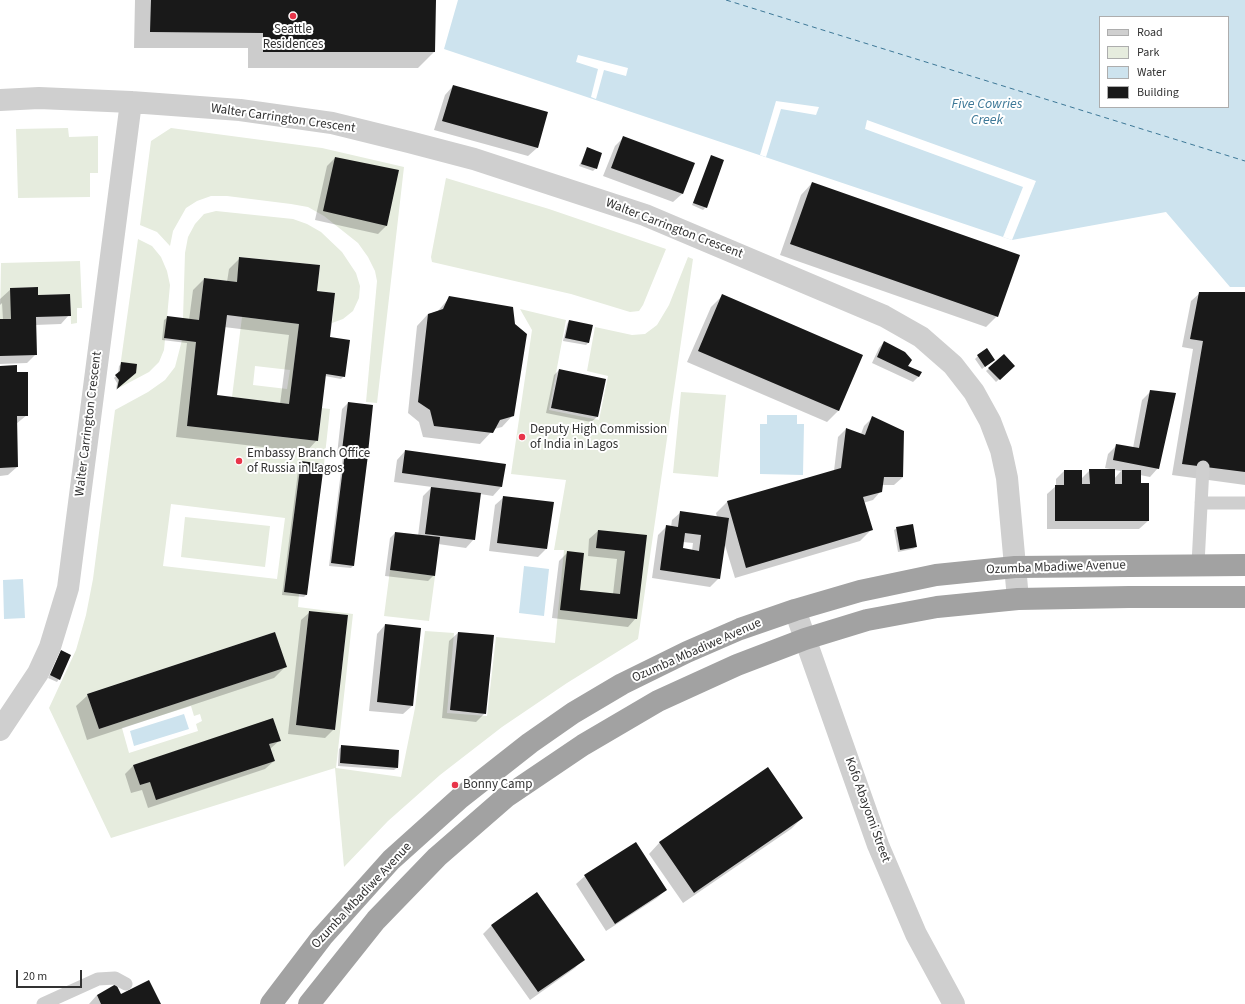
<!DOCTYPE html>
<html>
<head>
<meta charset="utf-8">
<style>
	body { margin:0 }
	#map { position:relative; width:1245px; height:1004px; overflow:hidden; background:#fff; font-family:"Source Sans 3",sans-serif }
	canvas { display:block }
	.legend { position:absolute; left:1099px; top:16px; width:130px; height:92px; box-sizing:border-box; background:#fff; border:1px solid #adadad; margin:0; padding:5px 7px; list-style:none; font-size:12px; color:#323232 }
	.legend li { display:flex; align-items:center; gap:8px; height:20px }
	.legend b { width:20px; border:1px solid #adadad }
	.scale { position:absolute; left:16px; top:970px; width:66px; height:18px; box-sizing:border-box; border:2px solid #323232; border-top:0; padding-left:5px; font-size:12px; line-height:14px; white-space:nowrap; color:#323232; -webkit-text-stroke:3px #fff; paint-order:stroke }
</style>
</head>
<body>
<div id="map">
<canvas width="1245" height="1004"></canvas>
<ul class="legend">
<li><b style="height:5px;background:#cfcfcf"></b>Road</li>
<li><b style="height:11px;background:#e6ecde"></b>Park</li>
<li><b style="height:11px;background:#cde3ee"></b>Water</li>
<li><b style="height:11px;background:#191919"></b>Building</li>
</ul>
<div class="scale">20 m</div>
</div>
<script>
const c = document.querySelector('canvas').getContext('2d');
c.lineJoin = 'round';
function paint(path, color) {
  c.fillStyle = color;
  c.fill(path, 'evenodd');
}
function shape(rows) {
  const path = new Path2D();
  for (const r of rows) {
    path.moveTo(r[0], r[1]);
    for (let i = 2; i < r.length; i += 2) path.lineTo(r[i], r[i + 1]);
  }
  return path;
}
function stroke(path, color, width, dash) {
  c.strokeStyle = color;
  c.lineWidth = width;
  c.lineCap = dash ? 'butt' : 'round';
  c.setLineDash(dash || []);
  c.stroke(path);
}
function write(font, color, halo, rows, align = 'center') {
  c.font = font + ' "Source Sans 3",sans-serif';
  c.lineWidth = 4;
  c.setLineDash([]);
  c.textBaseline = 'middle';
  c.strokeStyle = halo;
  c.fillStyle = color;
  for (const [text, x, y, turn = 0] of rows) {
    c.save();
    c.translate(x, y);
    c.rotate((+turn || 0) * Math.PI / 180);
    c.textAlign = isNaN(turn) ? turn : align;
    if (halo) c.strokeText(text, 0, 0);
    c.fillText(text, 0, 0);
    c.restore();
  }
}
paint(shape([
	[68,128,69,137,98,136,98,173,90,173,90,197,18,198,16,129],
	[171,128,322,148,404,167,377,403,366,402,377,281,375,271,368,257,358,243,324,216,308,207,291,204,227,196,211,196,197,201,186,208,173,231,170,246,157,232,140,225,151,141],
	[446,178,549,209,666,249,643,305,639,311,630,312,571,294,432,262,431,257],
	[216,211,293,219,307,224,321,232,342,252,356,273,360,286,359,298,353,311,343,319,332,323,335,293,317,291,320,265,240,257,237,282,204,278,199,320,183,319,185,253,188,237,195,224,204,214],
	[138,239,152,246,161,257,167,271,170,285,164,350,159,362,149,372,117,389],
	[688,257,693,259,638,639,567,683,502,727,440,775,388,821,344,867,335,768,111,838,49,708,76,650,86,615,93,579,115,410,148,392,165,380,175,367,182,340,196,342,187,426,318,441,322,408,330,409,324,464,301,461,284,592,299,594,298,607,353,614,336,768,401,777,415,708,425,631,454,633,447,713,487,716,496,637,555,643,564,550,554,550,566,480,511,474,532,330,520,309,566,320,549,410,599,420,608,376,587,371,595,327,632,335,645,334,657,325,669,305],
	[171,504,285,518,277,579,163,566],
	[309,611,348,615,335,730,296,725],
	[275,632,286,667,99,729,87,694],
	[191,706,194,716,200,714,202,721,196,724,198,731,129,753,122,728],
	[273,719,281,741,269,744,275,761,150,782,140,785,133,765],
	[80,261,82,308,77,308,77,323,71,324,70,294,38,295,37,287,11,288,11,319,0,319,1,263],
	[242,317,299,324,289,404,232,397],
	[255,366,290,370,287,389,253,385],
	[681,392,726,395,718,477,673,473],
	[185,517,270,526,265,567,181,557],
	[390,570,435,576,429,621,384,616]
]), '#e6ecde');
paint(shape([
	[458,0,1245,0,1245,287,1230,287,1166,212,1012,240,444,49],
	[1100,17,1228,17,1228,107,1100,107],
	[767,415,797,415,797,424,804,424,803,475,760,474,760,424,767,424],
	[524,566,549,569,544,616,519,613],
	[23,579,25,618,4,619,3,580],
	[184,714,189,729,134,746,130,731]
]), '#cde3ee');
paint(shape([
	[578,55,628,68,626,76,604,70,596,99,591,97,598,69,576,62],
	[776,101,819,107,816,115,781,109,766,157,760,155],
	[867,120,1036,181,1012,240,1003,237,1023,187,865,129]
]), '#fff');
paint(shape([
	[135,0,435,0,434,52,418,68,248,68,248,48,134,48],
	[453,86,547,113,537,148,528,156,434,130,445,95],
	[623,138,693,163,682,194,673,202,603,176,615,146],
	[587,149,596,168,593,171,579,166],
	[712,156,706,207,703,210,692,205],
	[335,158,387,225,378,234,315,220,327,166],
	[812,183,997,316,986,327,780,255,801,195],
	[0,249,0,299,11,289,37,296,69,315,61,324,35,325,36,354,27,363,0,364,0,320,3,320,2,303,0,305],
	[240,258,315,292,329,340,344,376,341,379,325,376,317,440,306,452,176,437,187,343,162,340,164,320,167,318,189,320,193,290,204,279,227,282,229,269],
	[224,327,289,335,280,404,216,396],
	[1200,293,1245,293,1245,485,1172,475,1193,349,1182,347,1191,301],
	[722,296,862,355,838,411,827,422,687,362,711,307],
	[450,297,513,415,502,427,494,429,480,444,423,437,419,422,408,413,417,326,428,314,437,312],
	[569,321,589,342,586,345,563,341,567,324],
	[884,342,919,376,913,382,872,363,879,348],
	[1004,355,1014,366,996,382,986,371],
	[978,356,994,360,982,369,975,359],
	[122,363,132,375,116,390,117,383,114,378,118,374,119,366],
	[0,367,16,373,27,415,16,424,17,467,8,475,0,476],
	[559,370,597,417,591,422,546,413,554,375],
	[1151,391,1158,468,1150,477,1140,475,1140,484,1148,521,1139,529,1047,529,1047,494,1056,486,1056,479,1064,471,1081,479,1090,470,1110,469,1105,468,1108,454,1117,445,1133,448,1142,400],
	[1114,470,1121,471,1114,479],
	[348,403,367,452,364,456,353,566,351,568,329,566,343,456,337,455,342,409],
	[873,417,903,477,894,485,882,485,881,491,873,500,863,503,871,530,860,541,735,578,724,542,719,578,710,587,652,578,658,535,667,526,671,527,672,520,681,512,717,517,716,513,727,502,834,471,838,437,846,429,861,434,864,426],
	[683,542,693,543,692,551,682,549],
	[405,451,504,465,501,487,493,496,480,494,474,539,466,548,438,544,434,575,428,581,385,576,390,538,395,533,418,536,423,496,432,487,394,482,397,460],
	[302,462,306,595,304,597,282,595,299,464],
	[504,497,546,549,538,557,489,551,495,505],
	[897,528,916,547,913,549,898,552,894,530],
	[598,531,646,536,636,618,628,627,552,618,559,561,568,552,579,591,613,594,617,559,588,556,589,539],
	[310,612,334,729,325,738,288,734,301,620],
	[385,625,412,706,403,714,369,711,377,634],
	[458,633,485,713,476,722,442,718,449,641],
	[61,651,59,679,57,682,48,678],
	[285,667,274,678,87,740,76,706,88,695],
	[280,740,270,749,274,761,265,769,148,808,142,790,131,793,125,774,133,766],
	[342,746,397,768,394,770,338,766,339,749],
	[802,818,791,829,683,903,649,854,660,842],
	[585,876,666,890,657,898,606,931,576,884],
	[536,894,583,959,575,968,530,1000,483,934,491,926],
	[97,995,121,995,160,1004,89,1004]
]), '#0003');
stroke(shape([
	[726,0,1245,161]
]), '#3d7897', 1, [5, 4]);
paint(shape([
	[151,0,436,0,435,52,263,52,263,33,150,32],
	[453,85,548,112,538,148,442,121],
	[623,136,695,163,683,194,611,168],
	[587,147,602,153,597,169,581,164],
	[711,155,724,160,707,208,693,203],
	[335,157,399,170,387,226,323,211],
	[812,182,1020,255,998,317,790,244],
	[239,257,320,265,317,291,335,293,330,337,350,340,345,377,326,374,318,441,187,426,196,342,164,338,167,316,199,320,204,278,237,282],
	[227,315,299,324,289,404,217,395],
	[38,287,38,295,70,294,71,316,36,317,37,355,0,356,0,319,11,319,10,288],
	[1199,292,1245,292,1245,472,1182,464,1203,341,1190,339],
	[722,294,863,355,839,411,698,351],
	[449,296,513,307,515,324,527,334,514,416,500,420,493,433,434,426,430,410,418,402,428,314,443,309],
	[569,320,593,325,589,343,565,338],
	[884,341,905,352,912,360,908,366,922,372,919,377,877,357],
	[987,348,995,360,985,367,977,355],
	[1004,354,1015,366,1000,380,988,368],
	[121,362,137,364,136,373,117,389,119,380,115,375,120,371],
	[17,365,17,372,28,372,28,416,17,416,18,467,0,468,0,366],
	[559,369,606,379,598,417,551,408],
	[1150,390,1176,393,1159,469,1113,460,1116,444,1139,448],
	[348,402,373,405,368,453,342,450],
	[872,416,904,431,903,477,884,477,882,492,863,497,873,530,746,568,727,501,841,468,846,428,865,435],
	[405,450,506,464,502,487,402,473],
	[345,452,368,455,354,566,331,563],
	[301,461,324,464,307,595,284,592],
	[1089,469,1115,469,1115,484,1122,484,1122,470,1141,470,1141,483,1149,483,1149,521,1055,521,1055,485,1064,485,1064,470,1082,470,1082,484,1090,484],
	[431,487,481,493,475,540,425,534],
	[503,496,554,502,547,549,497,543],
	[680,511,729,518,720,579,660,570,666,525,678,527],
	[685,533,701,535,699,551,683,548],
	[913,524,917,547,900,550,896,527],
	[598,530,647,535,637,619,560,610,567,551,584,553,580,590,620,594,625,551,596,548],
	[395,532,440,537,435,576,390,570],
	[309,611,348,615,335,730,296,725],
	[385,624,421,628,413,706,377,702],
	[275,632,287,667,99,729,87,694],
	[458,632,494,635,486,714,450,710],
	[61,650,71,655,60,680,50,675],
	[273,718,281,741,269,744,275,761,156,800,150,782,140,785,133,765],
	[341,745,399,750,398,768,340,763],
	[768,767,803,818,694,893,659,842],
	[636,842,667,890,615,924,584,875],
	[537,892,585,960,538,992,491,925],
	[149,980,161,1004,101,1004,97,995,116,984,121,994]
]), '#191919');
stroke(shape([
	[1201,503,1245,503],
	[1198,564,1203,467],
	[43,1004,98,979,115,978,126,984]
]), '#cfcfcf', 13);
stroke(shape([
	[0,100,39,98,131,102,240,110,332,123,409,142,474,159,645,215,884,316,921,337,953,365,974,392,990,421,1001,450,1007,478,1018,599],
	[0,730,38,673,50,647,68,588,131,102]
]), '#cfcfcf', 22);
stroke(shape([
	[795,610,878,845,916,934,954,1004]
]), '#cfcfcf', 22);
stroke(shape([
	[271,1004,322,937,391,860,460,798,530,743,573,713,622,684,687,652,740,629,795,610,860,591,936,575,1015,567,1245,565],
	[309,1004,376,920,437,857,506,797,583,745,658,701,737,665,805,639,867,620,937,607,1018,599,1129,597,1245,597]
]), '#a2a2a2', 22);
for (const [x, y, r, color] of [
	[293,16,4,"#e8354a"],
	[522,437,4,"#e8354a"],
	[239,461,4,"#e8354a"],
	[455,785,4,"#e8354a"]
]) {
  const dot = new Path2D();
  dot.arc(x, y, r, 0, 2 * Math.PI);
  c.fillStyle = color;
  c.fill(dot);
  stroke(dot, '#fff', 1.5);
}
write('13px', '#323232', '#fff', [
	["Seattle",293,30,"center"],
	["Residences",293,45,"center"],
	["Deputy High Commission",530,430],
	["of India in Lagos",530,445],
	["Embassy Branch Office",247,454],
	["of Russia in Lagos",247,469],
	["Bonny Camp",463,785]
], 'left');
write('13px', '#323232', '#fff', [
	["Walter Carrington Crescent",283,119,8],
	["Walter Carrington Crescent",674,229,21],
	["Walter Carrington Crescent",89,424,-83],
	["Ozumba Mbadiwe Avenue",1056,568,-2],
	["Ozumba Mbadiwe Avenue",697,651,-24],
	["Kofo Abayomi Street",867,810,70],
	["Ozumba Mbadiwe Avenue",362,896,-47]
]);
write('italic 14px', '#3d7897', '#fff', [
	["Five Cowries",987,105],
	["Creek",987,121]
]);
</script>
</body>
</html>
